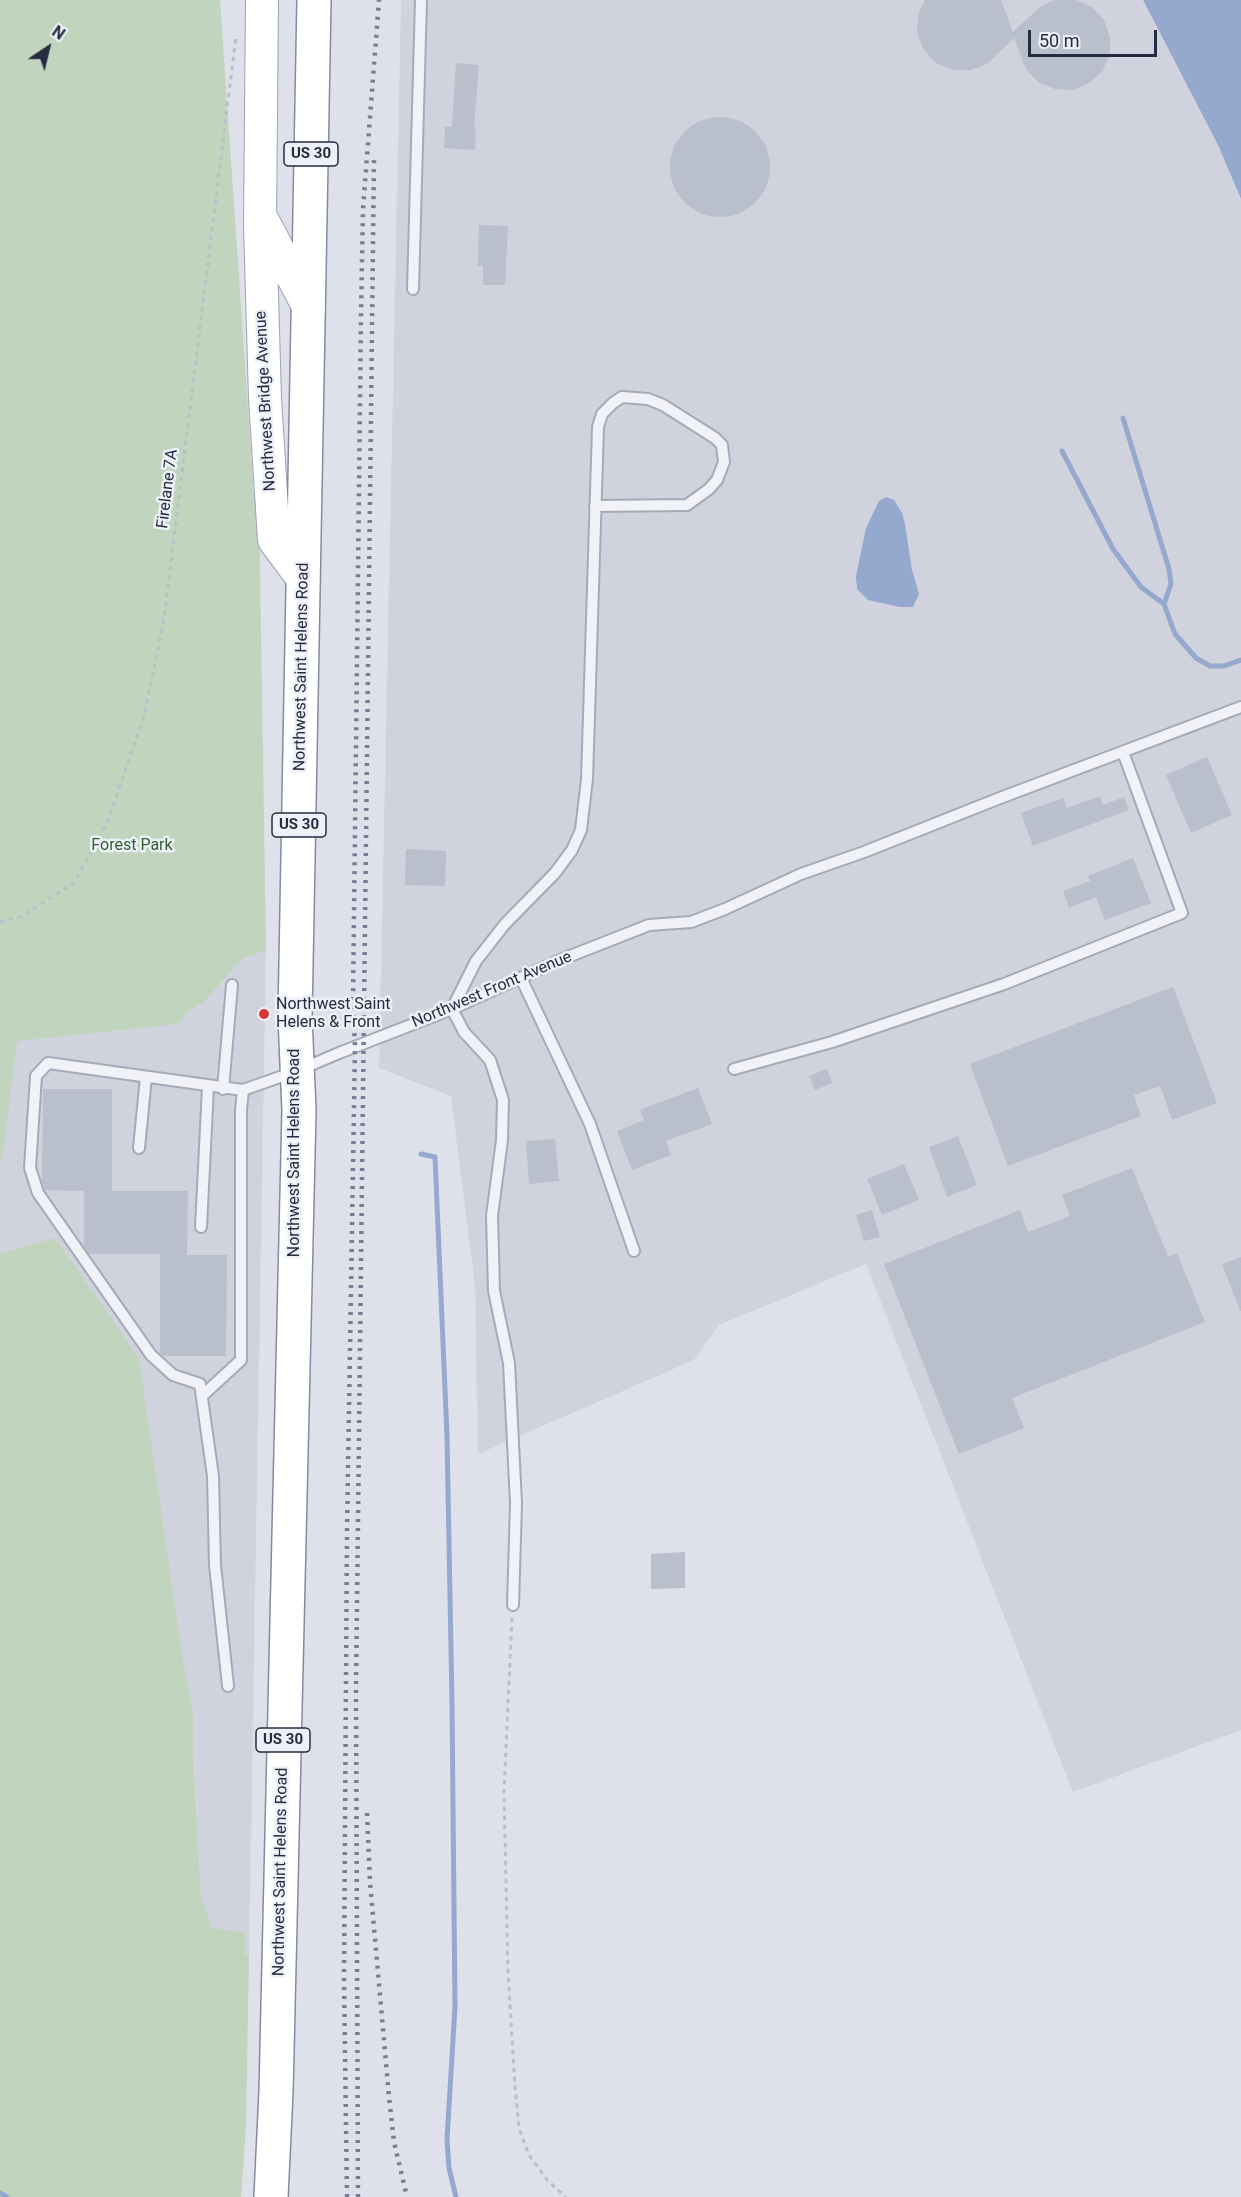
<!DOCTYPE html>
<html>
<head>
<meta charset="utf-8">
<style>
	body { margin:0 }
	#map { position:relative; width:1241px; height:2197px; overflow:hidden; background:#dee1e9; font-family:Roboto,sans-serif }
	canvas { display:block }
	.north { position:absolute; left:18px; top:18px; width:60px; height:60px; -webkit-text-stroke:4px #edf0f6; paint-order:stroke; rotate:35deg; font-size:16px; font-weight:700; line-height:24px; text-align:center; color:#252b41 }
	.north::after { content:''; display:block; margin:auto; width:21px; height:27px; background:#252b41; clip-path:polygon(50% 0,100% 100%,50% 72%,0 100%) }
	.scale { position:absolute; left:1028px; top:30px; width:129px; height:27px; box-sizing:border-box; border:3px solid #252b41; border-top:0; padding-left:8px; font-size:18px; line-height:21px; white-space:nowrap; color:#252b41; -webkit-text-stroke:4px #edf0f6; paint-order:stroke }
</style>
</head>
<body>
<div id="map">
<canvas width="1241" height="2197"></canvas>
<div class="north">N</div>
<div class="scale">50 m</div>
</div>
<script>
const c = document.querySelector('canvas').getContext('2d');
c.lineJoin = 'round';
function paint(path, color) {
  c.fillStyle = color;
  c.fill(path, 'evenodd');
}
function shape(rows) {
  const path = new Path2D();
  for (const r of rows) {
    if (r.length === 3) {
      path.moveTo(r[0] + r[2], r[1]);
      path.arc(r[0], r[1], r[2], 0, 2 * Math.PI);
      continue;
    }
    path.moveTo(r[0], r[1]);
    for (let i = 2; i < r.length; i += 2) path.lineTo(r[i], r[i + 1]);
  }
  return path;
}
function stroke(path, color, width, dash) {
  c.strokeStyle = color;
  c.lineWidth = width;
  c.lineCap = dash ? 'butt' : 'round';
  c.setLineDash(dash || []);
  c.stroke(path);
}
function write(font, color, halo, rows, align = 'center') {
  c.font = font + ' Roboto,sans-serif';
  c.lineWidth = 5;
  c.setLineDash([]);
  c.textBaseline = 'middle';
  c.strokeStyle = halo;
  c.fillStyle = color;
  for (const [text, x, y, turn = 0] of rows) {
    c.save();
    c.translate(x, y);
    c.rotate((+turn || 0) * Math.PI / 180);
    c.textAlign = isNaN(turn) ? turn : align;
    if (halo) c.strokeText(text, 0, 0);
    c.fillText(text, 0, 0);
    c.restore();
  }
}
paint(shape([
	[401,0,1143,0,1218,145,1241,199,1241,1730,1073,1792,866,1264,719,1325,694,1360,478,1454,475,1286,451,1096,379,1068],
	[266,950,249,1955,219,1948,201,1895,194,1761,179,1668,0,1261,0,1020,203,1003,241,960]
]), '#d0d3de');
paint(shape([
	[0,0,220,0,254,497,259,498,266,950,241,960,203,1003,189,1010,178,1024,17,1041,3,1154,0,1161],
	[55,1238,139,1358,182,1654,193,1712,193,1751,201,1895,212,1928,246,1933,245,1954,249,1955,246,2127,241,2197,0,2197,0,1253]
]), '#c0d4be');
paint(shape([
	[1143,0,1241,0,1241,199,1218,145],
	[886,497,894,500,902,513,905,524,912,570,919,594,913,607,900,607,868,600,857,589,856,576,866,528,879,501]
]), '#95a8cd');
stroke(shape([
	[1123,418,1169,569,1171,584,1164,604],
	[1062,451,1113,549,1141,587,1164,604,1175,634,1196,658,1210,666,1224,666,1241,660],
	[421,1154,435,1157,447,1436,452,1703,455,2007,447,2139,449,2168,456,2197],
	[0,2193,7,2197]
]), '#95a8cd', 5);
paint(shape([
	[925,0,1001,0,1013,32,1041,6,1055,0,1076,0,1092,7,1104,20,1110,37,1110,55,1102,71,1090,83,1073,90,1055,89,1038,82,1026,69,1014,38,987,64,971,70,953,70,936,63,924,50,917,33,918,15],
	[456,63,479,65,474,129,476,129,475,150,444,148,445,127,452,127],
	[720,167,50],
	[479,225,508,226,505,285,483,285,483,266,478,266],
	[1207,757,1232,815,1191,833,1166,775],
	[1100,796,1103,805,1124,797,1129,810,1033,846,1021,813,1063,798,1067,808],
	[406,849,446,851,445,886,405,885],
	[1133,858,1151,903,1105,920,1096,897,1069,908,1063,891,1090,881,1088,876],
	[1173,987,1217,1103,1172,1120,1160,1086,1134,1095,1141,1116,1008,1166,970,1064],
	[827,1069,832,1083,815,1090,809,1076],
	[698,1088,712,1124,666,1141,671,1155,632,1170,617,1131,644,1120,640,1110],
	[43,1089,112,1089,112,1191,188,1191,187,1255,227,1255,226,1356,163,1356,160,1353,160,1254,89,1254,84,1246,84,1191,45,1190,42,1181],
	[958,1136,977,1185,947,1197,929,1147],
	[555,1139,559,1181,529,1184,526,1141],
	[904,1164,919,1200,882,1215,867,1179],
	[1132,1168,1168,1256,1177,1253,1205,1322,1012,1398,1024,1428,959,1454,884,1264,1020,1210,1028,1232,1070,1216,1062,1195],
	[872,1210,880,1237,864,1241,856,1215],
	[1241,1257,1241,1311,1240,1311,1222,1264],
	[685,1552,685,1588,651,1589,651,1554]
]), '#babfcc');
const service = shape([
	[413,289,421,0],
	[521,978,590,1124,634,1251],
	[734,1069,832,1042,1004,984,1182,913,1123,752],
	[223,1089,232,985],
	[139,1148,146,1077],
	[201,1227,208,1087],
	[202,1396,241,1360,241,1110,243,1090,297,1071,339,1053,452,1009,560,960,649,925,691,922,725,909,801,874,864,852,1000,798,1241,707],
	[513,1605,516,1503,509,1363,494,1291,492,1216,502,1140,503,1100,490,1060,464,1032,452,1009,476,961,505,924,555,873,572,850,581,830,587,779,598,427,602,414,613,403,622,397,648,399,663,405,715,438,722,445,724,462,717,480,709,489,687,505,595,506],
	[228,1686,215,1565,213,1476,200,1384,173,1375,151,1355,38,1193,30,1168,36,1076,48,1063,243,1090]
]);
const primary = shape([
	[262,0,260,225,265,399,274,540,303,579],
	[262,219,309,308]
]);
const trunk = shape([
	[271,2197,276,2092,299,1110,295,1017,314,0]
]);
stroke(service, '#a6aab7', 14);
stroke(primary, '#9ca2b6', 34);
stroke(trunk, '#848ba1', 36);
stroke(shape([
	[0,922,22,916,74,883,107,823,144,716,164,619,236,36],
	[512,1618,504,1792,508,1972,515,2086,519,2128,529,2155,548,2181,566,2197]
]), '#bcbec8', 3, [4.5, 4.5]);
stroke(service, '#f1f2f7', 10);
stroke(primary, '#fff', 32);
stroke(trunk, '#fff', 33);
stroke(shape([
	[367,1813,370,1882,389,2097,394,2142,407,2197],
	[347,2197,344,1978,347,1531,355,1047,353,1003,361,315,363,209,379,0],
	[358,2197,356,1690,374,160]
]), '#767d94', 4.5, [3, 6]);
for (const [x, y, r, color] of [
	[264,1014,6,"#dc3536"]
]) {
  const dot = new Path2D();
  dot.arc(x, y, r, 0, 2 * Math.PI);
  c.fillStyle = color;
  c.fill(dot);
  stroke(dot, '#edf0f6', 2);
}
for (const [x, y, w] of [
	[311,154,54],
	[299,825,54],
	[283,1740,54]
]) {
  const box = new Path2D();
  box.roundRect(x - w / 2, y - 12, w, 24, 4.5);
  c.fillStyle = '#edf0f6';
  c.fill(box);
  stroke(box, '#252b41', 1.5);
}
write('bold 15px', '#252b41', null, [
	["US 30",311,154],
	["US 30",299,825],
	["US 30",283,1740]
]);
write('16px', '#252b41', '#edf0f6', [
	["Northwest Bridge Avenue",266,401,-93],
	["Firelane 7A",168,489,-83],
	["Northwest Saint Helens Road",302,667,-89],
	["Northwest Front Avenue",492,990,-23],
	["Northwest Saint Helens Road",295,1153,-90],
	["Northwest Saint Helens Road",281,1872,-89]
]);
write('16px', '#335f31', '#edf0f6', [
	["Forest Park",132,846]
]);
write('16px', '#252b41', '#edf0f6', [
	["Northwest Saint",276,1005],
	["Helens & Front",276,1023]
], 'left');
</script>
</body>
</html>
